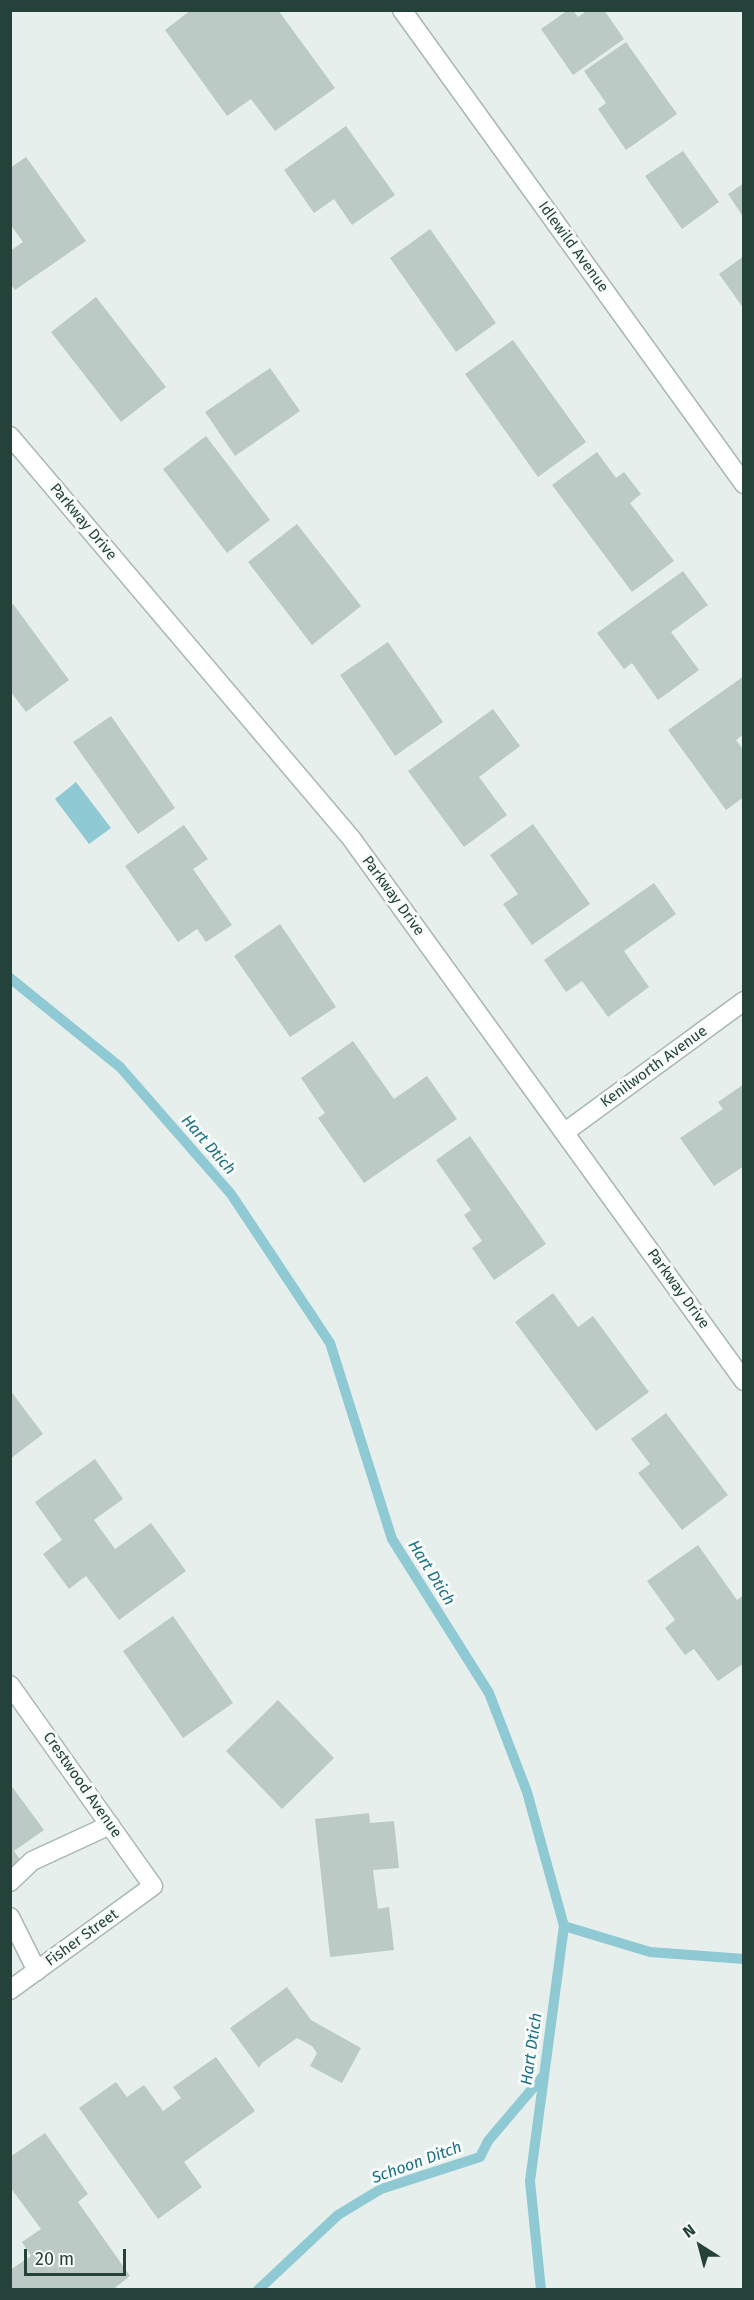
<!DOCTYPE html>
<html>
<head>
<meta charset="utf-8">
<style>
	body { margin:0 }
	#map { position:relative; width:754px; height:2300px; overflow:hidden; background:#e6efeb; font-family:"Fira Sans",sans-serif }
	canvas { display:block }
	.frame { position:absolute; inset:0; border:12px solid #24423a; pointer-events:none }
	.north { position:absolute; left:670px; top:2216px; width:60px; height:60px; -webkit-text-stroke:4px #f7fbf9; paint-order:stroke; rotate:324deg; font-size:16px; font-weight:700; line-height:24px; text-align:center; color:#24423a }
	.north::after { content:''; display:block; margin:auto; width:21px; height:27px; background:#24423a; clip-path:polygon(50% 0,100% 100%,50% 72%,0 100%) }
	.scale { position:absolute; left:24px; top:2249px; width:102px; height:27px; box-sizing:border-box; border:3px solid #24423a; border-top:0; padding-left:8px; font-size:18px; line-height:21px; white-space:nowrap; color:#24423a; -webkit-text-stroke:4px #f7fbf9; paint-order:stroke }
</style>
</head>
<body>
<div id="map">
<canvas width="754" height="2300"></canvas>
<div class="frame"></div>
<div class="north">N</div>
<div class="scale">20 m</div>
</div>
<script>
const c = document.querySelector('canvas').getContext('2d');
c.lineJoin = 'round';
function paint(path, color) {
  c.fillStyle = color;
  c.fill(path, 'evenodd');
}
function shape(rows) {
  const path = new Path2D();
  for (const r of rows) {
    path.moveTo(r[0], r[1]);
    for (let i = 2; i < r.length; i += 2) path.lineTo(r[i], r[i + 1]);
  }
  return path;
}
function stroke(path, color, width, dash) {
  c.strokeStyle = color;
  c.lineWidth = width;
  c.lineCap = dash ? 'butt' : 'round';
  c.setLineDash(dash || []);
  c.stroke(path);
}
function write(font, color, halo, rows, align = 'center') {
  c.font = font + ' "Fira Sans",sans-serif';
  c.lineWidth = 6;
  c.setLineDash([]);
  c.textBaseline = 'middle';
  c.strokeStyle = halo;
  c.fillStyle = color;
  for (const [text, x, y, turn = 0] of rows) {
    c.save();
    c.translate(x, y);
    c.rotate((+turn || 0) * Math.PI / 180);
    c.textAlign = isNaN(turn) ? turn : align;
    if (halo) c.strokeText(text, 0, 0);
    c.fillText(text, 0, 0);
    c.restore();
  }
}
paint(shape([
	[76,782,111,828,89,844,55,799]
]), '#8ec9d4');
stroke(shape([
	[10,978,120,1067,231,1194,330,1343,392,1539,489,1693,527,1792,564,1926,530,2181,541,2290],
	[564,1926,650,1952,744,1959],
	[258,2290,338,2215,381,2189,480,2157,488,2141,544,2075]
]), '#8ec9d4', 10);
paint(shape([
	[191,10,278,10,335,88,275,131,251,99,227,116,165,30],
	[568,10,573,10,578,17,588,10,604,10,624,39,573,75,541,29],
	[626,42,677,114,626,150,598,109,606,103,584,71],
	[346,126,395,195,352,225,334,199,314,213,284,170],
	[683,151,719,202,682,229,645,176],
	[26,157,86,241,15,290,10,283,10,251,23,242,10,224,10,168],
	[744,183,744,218,728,194],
	[430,229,496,323,456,352,390,258],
	[744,256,744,309,719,274],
	[96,297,166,387,121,422,51,332],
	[513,340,586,442,538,477,465,374],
	[270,368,300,411,235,456,205,412],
	[206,436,270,520,227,553,163,469],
	[597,452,616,478,624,472,641,494,630,503,674,561,632,592,552,485],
	[297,524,361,606,312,645,248,562],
	[683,571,708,605,671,632,699,670,658,700,632,663,624,669,597,633],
	[13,604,69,680,26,712,10,691,10,606],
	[388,642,443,722,395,756,340,675],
	[744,676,744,734,736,740,744,751,744,797,726,810,668,730],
	[493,709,520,746,479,777,507,815,464,847,408,771],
	[111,716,175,808,138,834,73,742],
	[533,824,590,904,532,945,503,904,518,894,490,855],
	[184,825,208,859,193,869,232,925,206,942,197,929,178,942,125,866],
	[654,883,676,914,624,951,649,987,608,1017,582,981,566,992,544,960],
	[280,924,336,1007,290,1037,234,956],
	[353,1041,394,1099,427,1076,457,1119,364,1183,318,1118,325,1113,301,1078],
	[744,1084,744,1166,714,1186,680,1138,723,1109,718,1102],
	[470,1136,546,1244,494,1280,472,1248,482,1241,464,1215,471,1210,436,1160],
	[553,1293,578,1327,593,1316,649,1392,596,1431,515,1322],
	[10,1390,43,1434,10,1459],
	[666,1413,728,1495,682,1530,638,1473,650,1464,631,1439],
	[95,1459,123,1499,94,1520,115,1549,151,1523,186,1571,119,1620,86,1576,69,1589,43,1554,62,1540,35,1502],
	[698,1545,737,1600,744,1595,744,1663,718,1681,694,1649,685,1655,665,1628,675,1620,647,1581],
	[173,1616,233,1703,183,1738,123,1651],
	[278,1700,334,1758,282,1809,226,1751],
	[10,1784,44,1830,14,1851,22,1862,10,1871],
	[369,1813,370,1823,394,1821,399,1868,373,1870,378,1909,389,1907,394,1950,330,1957,315,1819],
	[287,1987,311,2020,361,2048,342,2083,310,2066,317,2053,312,2046,297,2038,262,2063,259,2068,230,2028],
	[216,2057,255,2111,184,2162,202,2187,158,2219,79,2108,116,2082,127,2097,144,2085,163,2111,181,2098,173,2087],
	[45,2133,88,2194,78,2202,130,2276,112,2290,10,2290,10,2270,31,2256,22,2242,41,2229,10,2187,10,2157]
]), '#bbcac4');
const service = shape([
	[10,1882,32,1861,110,1825],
	[10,1917,37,1971]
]);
const minor = shape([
	[402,10,744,484],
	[10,436,351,838,744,1381],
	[565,1132,744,1001],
	[10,1685,153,1886,10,1990]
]);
stroke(service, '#a8b8b2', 21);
stroke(minor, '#a8b8b2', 21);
stroke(service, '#fff', 18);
stroke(minor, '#fff', 18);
write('15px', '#24423a', '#f7fbf9', [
	["Idlewild Avenue",573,247,54],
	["Parkway Drive",83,522,50],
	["Parkway Drive",393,896,54],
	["Kenilworth Avenue",654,1067,-36],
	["Parkway Drive",678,1289,54],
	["Crestwood Avenue",82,1785,55],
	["Fisher Street",82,1938,-36]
]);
write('italic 16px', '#1c6f80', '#f7fbf9', [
	["Hart Dtich",208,1145,49],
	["Hart Dtich",431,1573,58],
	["Hart Dtich",532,2049,-82],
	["Schoon Ditch",417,2163,-20]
]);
</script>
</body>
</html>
